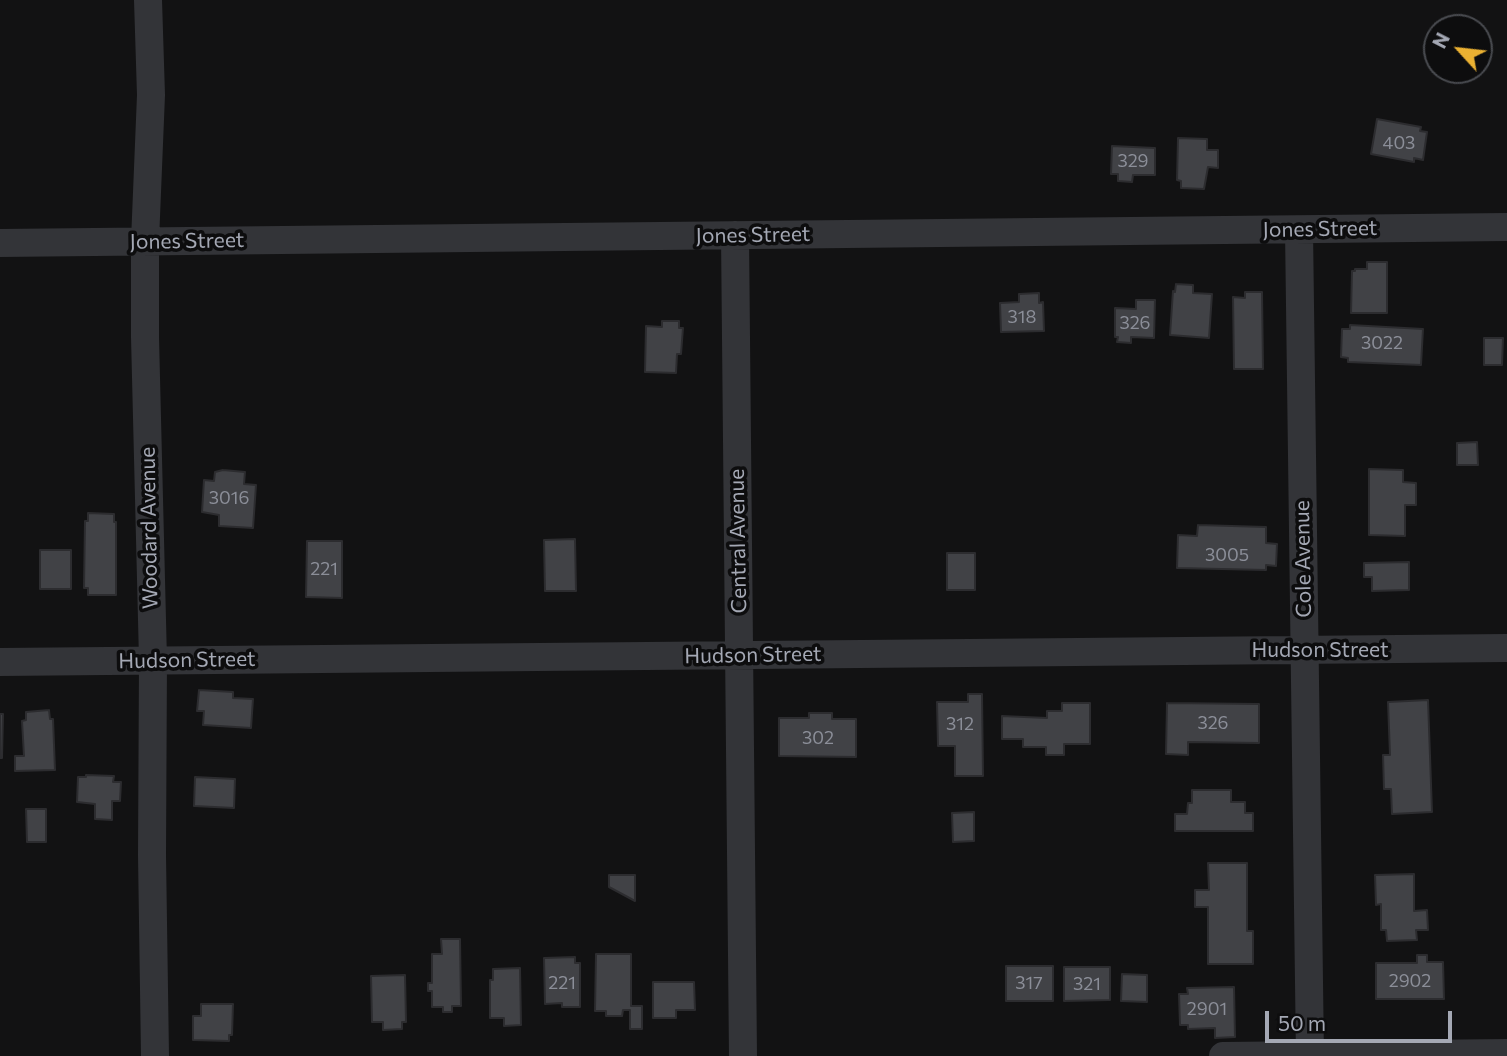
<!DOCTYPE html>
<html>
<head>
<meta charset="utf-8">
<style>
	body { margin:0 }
	#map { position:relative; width:1507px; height:1056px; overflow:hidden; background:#121213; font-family:Commissioner,sans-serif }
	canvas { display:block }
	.north { position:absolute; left:1423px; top:14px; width:70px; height:70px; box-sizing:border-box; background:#0d0d0e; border:2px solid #494b50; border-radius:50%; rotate:297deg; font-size:19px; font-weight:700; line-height:28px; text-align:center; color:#a4a8b4 }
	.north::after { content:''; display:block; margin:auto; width:24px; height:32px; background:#ebb132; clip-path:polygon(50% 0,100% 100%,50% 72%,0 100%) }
	.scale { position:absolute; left:1265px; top:1011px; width:187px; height:32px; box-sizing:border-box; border:4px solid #a4a8b4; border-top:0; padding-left:9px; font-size:21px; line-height:24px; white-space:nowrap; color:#a4a8b4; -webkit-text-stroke:5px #0d0d0e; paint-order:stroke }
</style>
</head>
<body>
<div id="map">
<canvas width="1507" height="1056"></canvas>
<div class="north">N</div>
<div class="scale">50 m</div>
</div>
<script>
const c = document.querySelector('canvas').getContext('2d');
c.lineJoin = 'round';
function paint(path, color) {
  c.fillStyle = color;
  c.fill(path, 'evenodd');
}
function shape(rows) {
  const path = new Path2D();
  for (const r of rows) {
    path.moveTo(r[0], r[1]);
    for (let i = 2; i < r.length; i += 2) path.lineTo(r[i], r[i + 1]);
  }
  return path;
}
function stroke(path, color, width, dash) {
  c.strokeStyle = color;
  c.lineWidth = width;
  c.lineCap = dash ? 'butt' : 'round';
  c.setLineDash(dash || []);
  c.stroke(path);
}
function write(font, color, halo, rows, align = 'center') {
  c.font = font + ' Commissioner,sans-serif';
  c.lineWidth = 7;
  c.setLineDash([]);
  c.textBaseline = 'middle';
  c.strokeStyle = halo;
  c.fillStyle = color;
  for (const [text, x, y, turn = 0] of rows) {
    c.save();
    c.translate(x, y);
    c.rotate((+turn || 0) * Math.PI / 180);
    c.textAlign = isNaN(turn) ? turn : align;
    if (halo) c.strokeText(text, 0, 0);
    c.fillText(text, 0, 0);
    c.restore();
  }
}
const building = shape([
	[1377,119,1421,127,1420,131,1427,132,1423,160,1414,158,1414,162,1371,154,1377,119],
	[1178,138,1207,139,1207,150,1218,150,1218,168,1208,167,1204,189,1181,188,1181,181,1177,180,1178,138],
	[1112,146,1155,148,1155,175,1133,175,1132,182,1118,181,1118,174,1111,174,1112,146],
	[1367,262,1387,262,1387,313,1351,313,1352,271,1355,271,1355,269,1367,269,1367,262],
	[1176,284,1193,285,1193,293,1212,294,1209,338,1170,335,1173,291,1175,292,1176,284],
	[1245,292,1262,292,1263,369,1234,369,1233,297,1245,298,1245,292],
	[1039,293,1039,303,1043,302,1044,331,1001,332,1000,303,1019,302,1019,294,1039,293],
	[1136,300,1155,300,1154,338,1131,337,1131,343,1117,342,1118,337,1115,337,1115,308,1136,309,1136,300],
	[662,321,679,321,679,328,683,328,681,354,677,354,676,373,645,372,646,326,662,327,662,321],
	[1350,325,1423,329,1421,365,1348,362,1348,358,1341,357,1342,329,1350,329,1350,325],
	[1484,338,1503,338,1502,365,1484,365,1484,338],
	[1477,442,1478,465,1457,465,1457,443,1477,442],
	[1369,469,1403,470,1403,482,1416,483,1416,505,1405,505,1405,536,1369,535,1369,469],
	[223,470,245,472,244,484,256,485,253,528,219,526,219,515,202,512,204,480,214,481,215,472,223,470],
	[88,513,114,514,114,522,116,522,116,595,88,595,88,588,84,588,85,521,88,521,88,513],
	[1198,525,1266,527,1266,543,1277,544,1276,566,1266,565,1266,570,1177,568,1178,535,1197,536,1198,525],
	[575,539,576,591,545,591,544,540,575,539],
	[307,541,342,541,342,598,306,597,307,541],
	[40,550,71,550,71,589,40,589,40,550],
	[947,553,975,553,975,590,947,590,947,553],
	[1409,562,1409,590,1372,591,1372,577,1364,577,1364,563,1409,562],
	[199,690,233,692,233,698,253,699,251,728,203,725,204,711,197,711,199,690],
	[968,694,982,694,983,776,955,776,955,746,938,746,937,702,968,702,968,694],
	[1428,700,1432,812,1392,814,1391,789,1384,789,1383,755,1390,755,1388,702,1428,700],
	[1062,703,1090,703,1090,744,1064,744,1064,755,1046,755,1046,747,1023,747,1023,739,1002,739,1002,716,1047,718,1047,711,1062,711,1062,703],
	[1167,703,1259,704,1259,743,1188,742,1188,755,1166,754,1167,703],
	[49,710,50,719,53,719,55,770,15,771,15,756,24,756,22,721,26,720,26,712,49,710],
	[809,713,832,713,832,719,856,719,856,757,779,756,779,718,809,718,809,713],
	[0,714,3,714,2,758,0,758,0,714],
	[86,775,114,776,113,782,121,782,120,801,112,801,112,820,95,819,95,804,77,802,78,777,86,777,86,775],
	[195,777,235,779,234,808,194,806,195,777],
	[1192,790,1231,790,1231,802,1245,802,1245,813,1253,813,1253,831,1175,831,1175,814,1187,814,1188,803,1192,803,1192,790],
	[26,809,46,809,46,842,27,842,26,809],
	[974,812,974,841,953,842,952,813,974,812],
	[1208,863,1247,863,1247,931,1253,931,1253,964,1208,964,1208,907,1195,907,1195,890,1209,890,1208,863],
	[1414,874,1414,911,1427,910,1428,930,1416,930,1417,940,1387,941,1386,930,1381,930,1381,904,1376,905,1375,875,1414,874],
	[609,875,635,875,635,901,609,887,609,875],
	[441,939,460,939,461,1006,452,1006,452,1012,443,1012,443,1007,432,1007,432,991,428,991,428,983,432,983,432,954,442,954,441,939],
	[596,954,631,954,631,1006,642,1006,642,1029,630,1029,630,1010,623,1010,622,1016,606,1016,606,1011,595,1011,596,954],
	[1417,955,1427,955,1427,962,1443,962,1444,999,1376,999,1376,963,1417,963,1417,955],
	[575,957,575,963,580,963,580,1007,562,1007,562,1003,545,1004,544,958,575,957],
	[1006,966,1053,966,1053,1001,1006,1001,1006,966],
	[1064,967,1110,967,1110,1000,1064,1001,1064,967],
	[520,968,521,1025,504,1026,504,1018,490,1018,490,980,493,980,493,969,520,968],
	[1122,974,1147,975,1147,1002,1121,1001,1122,974],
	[405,975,406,1022,402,1022,402,1029,383,1030,383,1022,372,1022,371,976,405,975],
	[653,982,694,982,695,1010,676,1010,676,1018,653,1018,653,982],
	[1234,987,1235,1037,1215,1038,1215,1028,1188,1029,1188,1025,1180,1025,1179,994,1188,994,1187,988,1234,987],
	[201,1004,233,1004,232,1035,229,1035,229,1041,193,1040,193,1016,201,1016,201,1004]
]);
paint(building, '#414246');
stroke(building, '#2c2c2f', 2);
stroke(shape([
	[148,0,151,95,145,241,145,337,153,660,152,855,155,1056],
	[1299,230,1310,1056],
	[735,235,743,1056],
	[0,243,1507,227],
	[0,662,1507,648],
	[1223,1056,1507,1053]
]), '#333438', 28);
write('18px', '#8b8e98', null, [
	["403",1399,143],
	["329",1133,161],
	["318",1022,317],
	["326",1135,323],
	["3022",1382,343],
	["3016",229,498],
	["3005",1227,555],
	["221",324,569],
	["326",1213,723],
	["312",960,724],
	["302",818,738],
	["2902",1410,981],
	["221",562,983],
	["317",1029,983],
	["321",1087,984],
	["2901",1207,1009]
]);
write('21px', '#a4a8b4', '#0d0d0e', [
	["Jones Street",1320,229,-1],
	["Jones Street",753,235,-1],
	["Jones Street",187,241,-1],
	["Woodard Avenue",149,528,-91],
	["Central Avenue",738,541,-91],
	["Cole Avenue",1303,559,-91],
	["Hudson Street",1320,650],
	["Hudson Street",753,655,-1],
	["Hudson Street",187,660,-1]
]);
</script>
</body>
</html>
